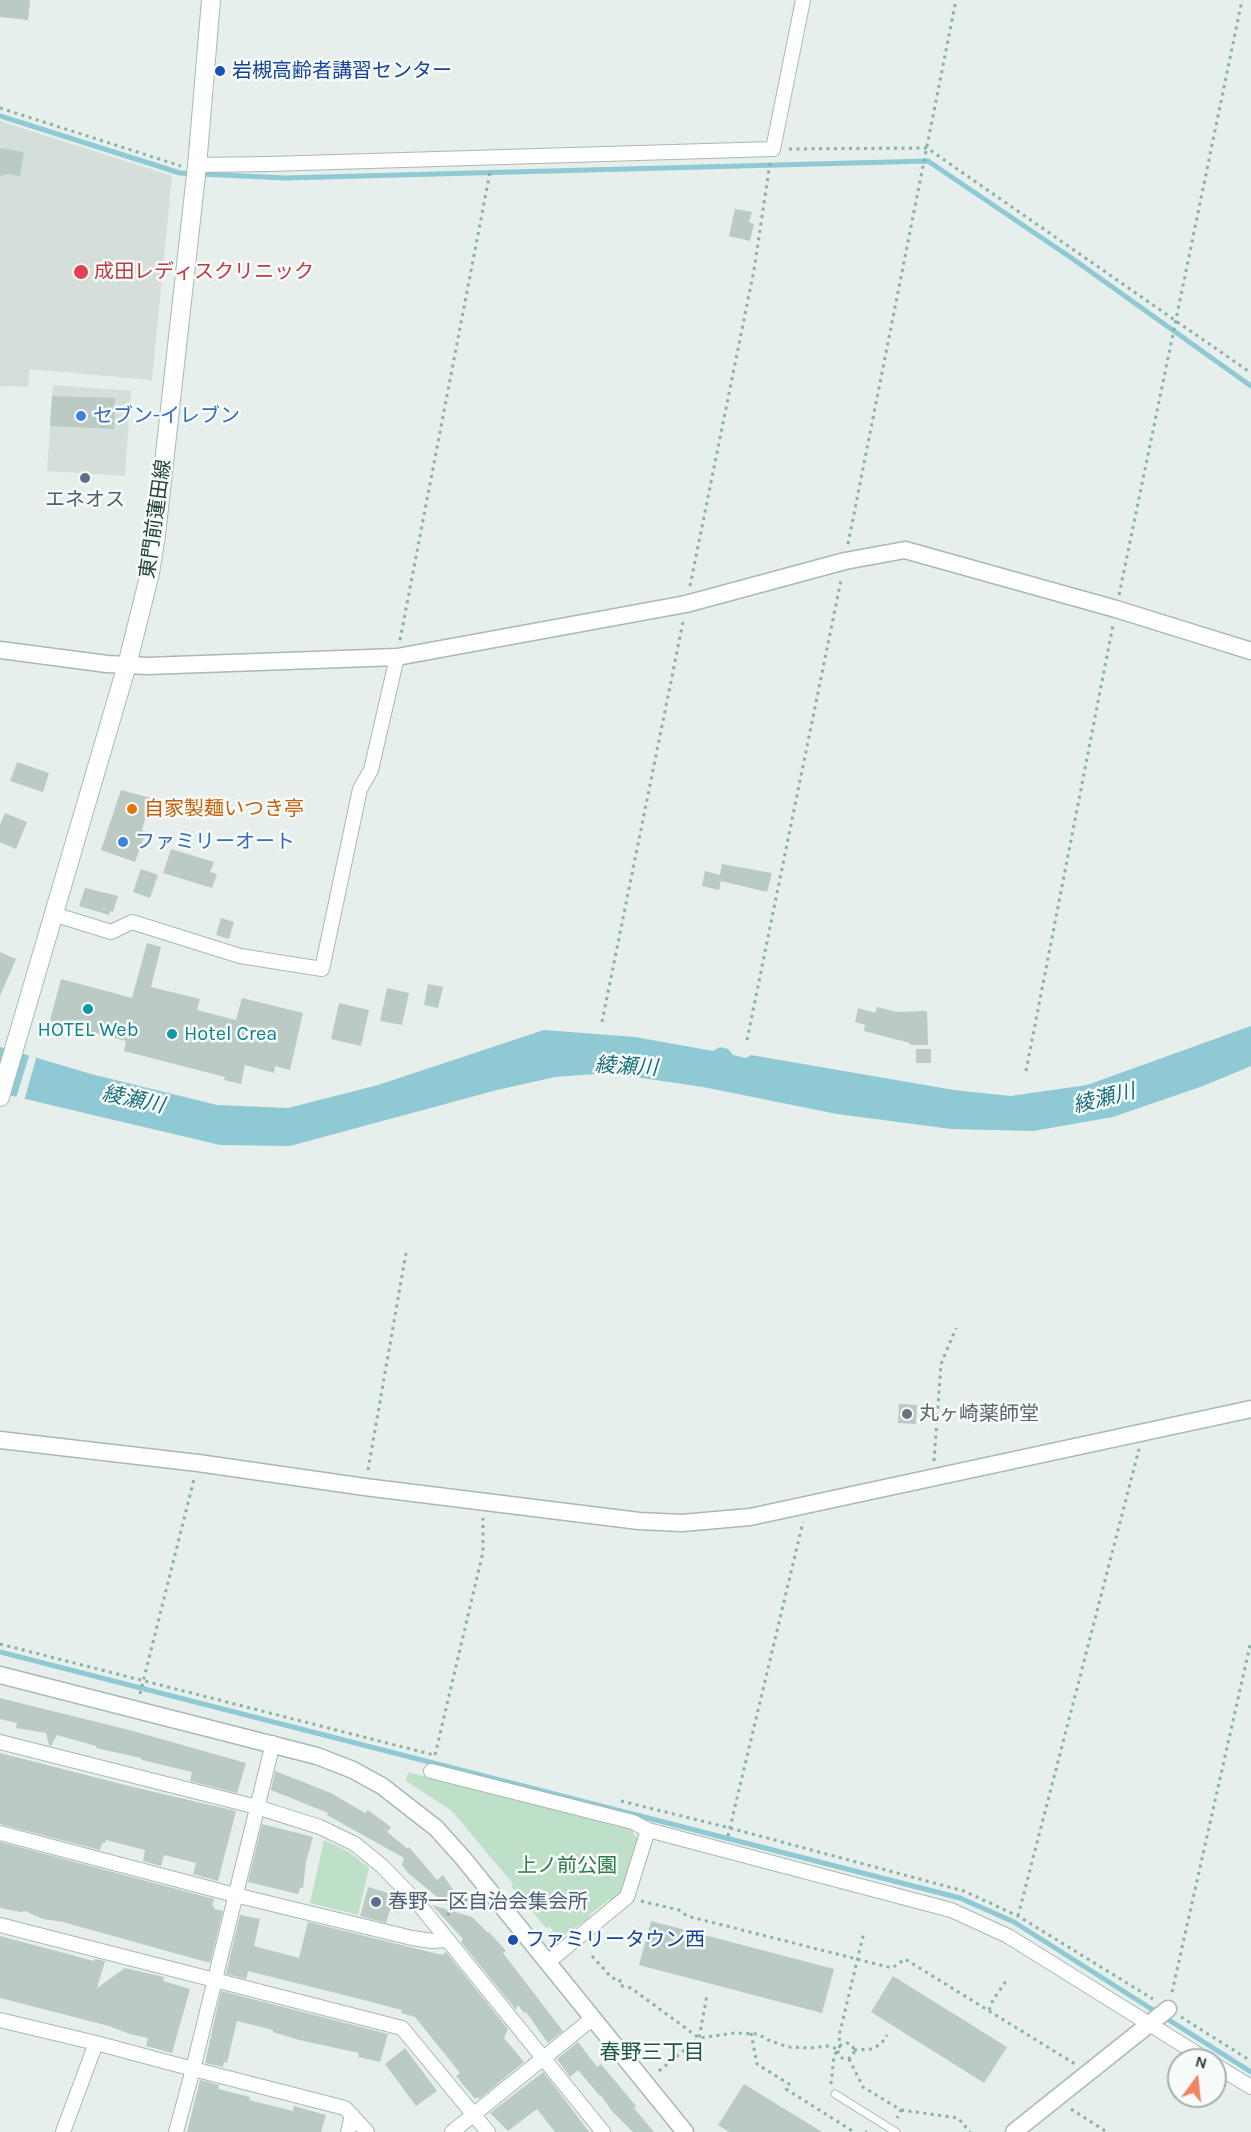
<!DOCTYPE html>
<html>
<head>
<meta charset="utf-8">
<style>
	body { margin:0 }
	#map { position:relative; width:1251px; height:2132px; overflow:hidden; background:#e6efeb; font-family:Karla,sans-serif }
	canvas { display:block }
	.north { position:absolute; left:1167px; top:2048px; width:60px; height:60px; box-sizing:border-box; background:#f7fbf9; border:2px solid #a3b1ad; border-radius:50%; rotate:15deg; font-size:16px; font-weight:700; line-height:24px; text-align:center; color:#24423a }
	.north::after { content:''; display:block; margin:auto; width:21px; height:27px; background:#f4845f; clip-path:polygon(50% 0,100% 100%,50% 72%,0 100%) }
</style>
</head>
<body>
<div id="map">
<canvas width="1251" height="2132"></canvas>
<div class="north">N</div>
</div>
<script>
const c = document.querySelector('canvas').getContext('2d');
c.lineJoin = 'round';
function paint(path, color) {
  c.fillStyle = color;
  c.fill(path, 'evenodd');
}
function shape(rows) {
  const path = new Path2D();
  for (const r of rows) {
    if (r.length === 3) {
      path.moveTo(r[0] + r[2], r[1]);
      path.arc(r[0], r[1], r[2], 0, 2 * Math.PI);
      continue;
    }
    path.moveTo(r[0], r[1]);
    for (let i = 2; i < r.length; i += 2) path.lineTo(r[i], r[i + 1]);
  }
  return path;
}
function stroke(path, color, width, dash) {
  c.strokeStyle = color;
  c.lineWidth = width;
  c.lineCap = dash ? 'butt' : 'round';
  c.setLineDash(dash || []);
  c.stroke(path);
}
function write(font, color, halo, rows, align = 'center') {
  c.font = font + ' Karla,"Noto Sans JP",sans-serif';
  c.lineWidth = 5;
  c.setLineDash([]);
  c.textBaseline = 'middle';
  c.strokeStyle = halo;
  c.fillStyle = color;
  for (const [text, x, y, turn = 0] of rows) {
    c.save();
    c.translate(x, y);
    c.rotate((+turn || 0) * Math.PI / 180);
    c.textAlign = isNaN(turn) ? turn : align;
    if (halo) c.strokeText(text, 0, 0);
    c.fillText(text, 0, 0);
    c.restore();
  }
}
paint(shape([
	[0,121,172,176,152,380,30,369,28,387,0,386],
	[53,385,131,391,125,476,47,471]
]), '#d4dfda');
paint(shape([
	[408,1772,631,1828,635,1836,638,1837,624,1891,612,1901,610,1899,589,1915,590,1918,559,1938,549,1926,546,1928,511,1886,513,1884,452,1811,406,1781],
	[324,1840,349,1852,369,1868,358,1915,310,1903]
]), '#bfe0c8');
paint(shape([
	[1251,1026,1251,1066,1203,1086,1113,1117,1033,1131,951,1129,837,1114,703,1087,608,1073,555,1077,497,1090,290,1146,220,1145,0,1093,0,1047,91,1074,217,1105,288,1108,378,1085,544,1030,635,1037,713,1051,720,1047,728,1049,733,1055,746,1058,751,1055,954,1090,1010,1096,1087,1085]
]), '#8ec9d4');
paint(shape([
	[30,1053,37,1055,24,1101,16,1098]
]), '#e6efeb');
stroke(shape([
	[0,116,180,173,285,178,928,161,1073,259,1251,386],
	[0,1652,960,1898,1014,1922,1251,2072]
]), '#8ec9d4', 5);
paint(shape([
	[0,0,30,0,28,20,0,17],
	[0,148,24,152,20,176,8,174,0,176],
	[735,209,752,212,749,222,754,224,750,241,729,236],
	[52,396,115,398,114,429,50,426],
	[17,762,49,773,43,792,10,781],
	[121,790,151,798,142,830,146,832,135,862,101,850],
	[5,813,27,822,16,849,0,842,0,825],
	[171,849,214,862,210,872,217,874,212,888,163,873],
	[722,864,772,873,767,892,721,881,719,890,702,886,705,871,720,875],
	[141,869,158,875,150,898,133,892],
	[85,888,118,896,113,912,110,911,109,915,79,906],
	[221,918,234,922,229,939,216,935],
	[147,943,161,947,151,987,200,999,197,1010,236,1020,242,998,303,1013,290,1070,275,1066,274,1073,245,1065,241,1084,224,1080,225,1077,124,1051,126,1041,50,1021,61,979,132,998],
	[0,952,16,959,0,996],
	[428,984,443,987,438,1008,424,1005],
	[387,988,409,993,402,1025,380,1021],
	[339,1003,369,1010,361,1046,331,1039],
	[877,1007,897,1012,927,1011,928,1045,911,1045,910,1043,864,1031,865,1025,855,1022,858,1008,875,1013],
	[916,1049,931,1049,931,1063,916,1063],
	[899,1404,917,1405,916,1424,898,1423],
	[0,1698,133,1731,246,1763,237,1793,190,1781,192,1772,142,1760,141,1758,96,1748,96,1746,57,1735,51,1746,49,1745,46,1733,16,1728,17,1723,0,1719],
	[0,1753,133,1787,236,1811,218,1881,193,1874,196,1863,164,1855,161,1866,143,1861,145,1850,106,1840,105,1843,102,1843,100,1850,0,1824],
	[275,1771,331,1793,365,1813,368,1810,391,1827,387,1832,408,1849,409,1847,437,1880,443,1875,456,1894,452,1897,457,1904,452,1909,408,1873,402,1865,404,1858,327,1815,328,1813,271,1790],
	[262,1824,313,1837,306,1862,303,1888,300,1888,298,1894,248,1882],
	[0,1842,214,1899,212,1906,214,1906,214,1909,223,1911,210,1963,63,1922,43,1919,25,1911,21,1912,0,1908],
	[368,1887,398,1896,402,1900,398,1913,390,1910,386,1923,360,1916],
	[432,1905,472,1917,488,1933,489,1932,506,1951,503,1953,563,2031,548,2043,526,2012,524,2013,518,2005,516,2010,461,1942,463,1939],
	[240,1915,260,1919,254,1946,299,1958,308,1922,442,1955,446,1952,508,2029,504,2038,524,2062,479,2099,478,2097,475,2099,456,2076,460,2073,415,2017,401,2013,402,2010,364,2000,248,1971,246,1979,226,1974],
	[651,1921,834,1969,822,2013,639,1965],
	[0,1936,94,1961,95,1959,105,1961,97,1988,125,1968,164,1977,163,1981,190,1989,172,2053,146,2046,148,2038,130,2034,109,2026,0,1998],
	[893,1976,1007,2047,984,2083,871,2012],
	[221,1991,388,2034,380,2062,358,2057,359,2053,299,2040,273,2032,273,2030,237,2021,227,2063,224,2062,223,2067,205,2063],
	[578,2042,597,2067,601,2064,636,2106,634,2108,654,2132,633,2132,611,2110,601,2095,600,2096,578,2070,570,2077,557,2059],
	[405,2048,437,2091,416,2106,385,2064],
	[543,2072,556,2088,589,2132,555,2132,537,2109,508,2131,490,2113],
	[200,2080,219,2085,218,2089,250,2097,249,2100,293,2111,294,2106,326,2115,321,2132,187,2132],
	[744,2084,822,2132,729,2132,718,2125]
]), '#bbcac4');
const service = shape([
	[835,2094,896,2132]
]);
const minor = shape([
	[197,165,269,164,773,149,803,0],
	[53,914,111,932,132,922,240,956,322,969,360,789,371,770,397,657],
	[0,1742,257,1807,320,1827,355,1844,382,1866,417,1902,603,2132],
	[431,1771,633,1822,648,1830,951,1910,1008,1936,1207,2060],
	[0,1833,235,1895,412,1938,432,1941,447,1940],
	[0,1925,402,2028,488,2132],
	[548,1962,627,1897,648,1830],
	[0,2020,96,2043,193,2069,273,1743],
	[1215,2065,1251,2087],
	[63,2132,96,2043],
	[176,2132,193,2069,345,2108,367,2132],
	[348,2132,352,2115],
	[452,2132,593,2018]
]);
const tertiary = shape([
	[0,650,107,664,147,666,397,657,686,604,845,561,905,550,1116,609,1251,651],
	[0,1440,198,1463,365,1487,639,1521,682,1523,750,1517,1251,1409],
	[0,1675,317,1756,353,1770,382,1786,436,1828,463,1858,685,2132],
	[1014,2132,1168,2009]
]);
const secondary = shape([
	[0,1097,127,665,150,573,156,535,197,166,211,0]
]);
stroke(service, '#a8b8b2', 9);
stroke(minor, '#a8b8b2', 16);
stroke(tertiary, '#a8b8b2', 19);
stroke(secondary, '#a4bbb3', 20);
stroke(shape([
	[0,108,181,166],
	[789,149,927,148,1251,373],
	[848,544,956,0],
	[690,586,754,270,770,163],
	[1119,595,1242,0],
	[400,640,490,172],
	[602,1022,683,622],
	[747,1040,841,580],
	[1026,1071,1113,625],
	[934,1461,941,1364,956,1328],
	[368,1470,406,1253],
	[0,1644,434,1755],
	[140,1694,194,1479],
	[435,1755,483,1552,483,1518],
	[621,1801,730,1828,964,1891,1018,1916,1153,1999],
	[728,1836,803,1522],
	[641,1901,679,1910,687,1916,892,1968,905,1959,1075,2064],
	[447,1915,472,1895],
	[1018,1916,1139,1449],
	[592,1956,612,1978,620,1980,619,1985,631,1988,699,2038,735,2033,758,2034,768,2040,788,2047,810,2048,827,2046,838,2049],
	[1172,1992,1251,1641],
	[989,2010,993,2000,1006,1981],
	[1181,2017,1251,2061],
	[751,2033,757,2064,789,2084,786,2089,854,2132],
	[846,2051,8],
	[854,2050,871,2049,881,2044,887,2035],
	[849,2059,863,2087,901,2110,897,2118],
	[659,2071,699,2038,707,1995],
	[831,2084,834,2056,840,2046,839,2036,864,1932],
	[1071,2109,1107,2132],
	[901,2110,958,2118,970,2132],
	[865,2132,867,2132]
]), '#86b3a5', 3, [3, 4.5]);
stroke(service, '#fff', 7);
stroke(minor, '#fff', 14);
stroke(tertiary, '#fff', 16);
stroke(secondary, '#fff', 18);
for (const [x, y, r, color] of [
	[220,71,6,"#1a4fb4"],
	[81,272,8,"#e0444e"],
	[81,416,6,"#3f7fe0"],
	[85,478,6,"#5c6f8a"],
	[132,809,6,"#e8710a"],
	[123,842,6,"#3f7fe0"],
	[88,1009,6,"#0f9aa8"],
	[172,1034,6,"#0f9aa8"],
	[907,1414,6,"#6b7280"],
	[376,1902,6,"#5c6f8a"],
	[513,1940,6,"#1a4fb4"]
]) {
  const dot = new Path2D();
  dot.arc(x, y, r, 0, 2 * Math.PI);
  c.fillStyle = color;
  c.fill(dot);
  stroke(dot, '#f7fbf9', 2);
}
write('20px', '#164399', '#f7fbf9', [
	["岩槻高齢者講習センター",232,71],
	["ファミリータウン西",525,1940]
], 'left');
write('20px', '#be3a42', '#f7fbf9', [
	["成田レディスクリニック",94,272]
], 'left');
write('20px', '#366cbe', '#f7fbf9', [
	["セブン-イレブン",93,416],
	["ファミリーオート",135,842]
], 'left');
write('20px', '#4e5e75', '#f7fbf9', [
	["エネオス",85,500],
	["春野一区自治会集会所",388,1902,"left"]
]);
write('20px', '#24423a', '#f7fbf9', [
	["東門前蓮田線",156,519,-82]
]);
write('20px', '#c56008', '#f7fbf9', [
	["自家製麺いつき亭",144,809]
], 'left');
write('20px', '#0d838f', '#f7fbf9', [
	["HOTEL Web",88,1030],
	["Hotel Crea",184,1034,"left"]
]);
write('20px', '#5b616d', '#f7fbf9', [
	["丸ヶ崎薬師堂",919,1414]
], 'left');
write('20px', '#2d7a4b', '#f7fbf9', [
	["上ノ前公園",567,1866]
]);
write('italic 21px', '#1c6f80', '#f7fbf9', [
	["綾瀬川",626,1067,3],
	["綾瀬川",1104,1099,-14],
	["綾瀬川",133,1100,12]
]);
write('21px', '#1f5548', '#f7fbf9', [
	["春野三丁目",652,2053]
]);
</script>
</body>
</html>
